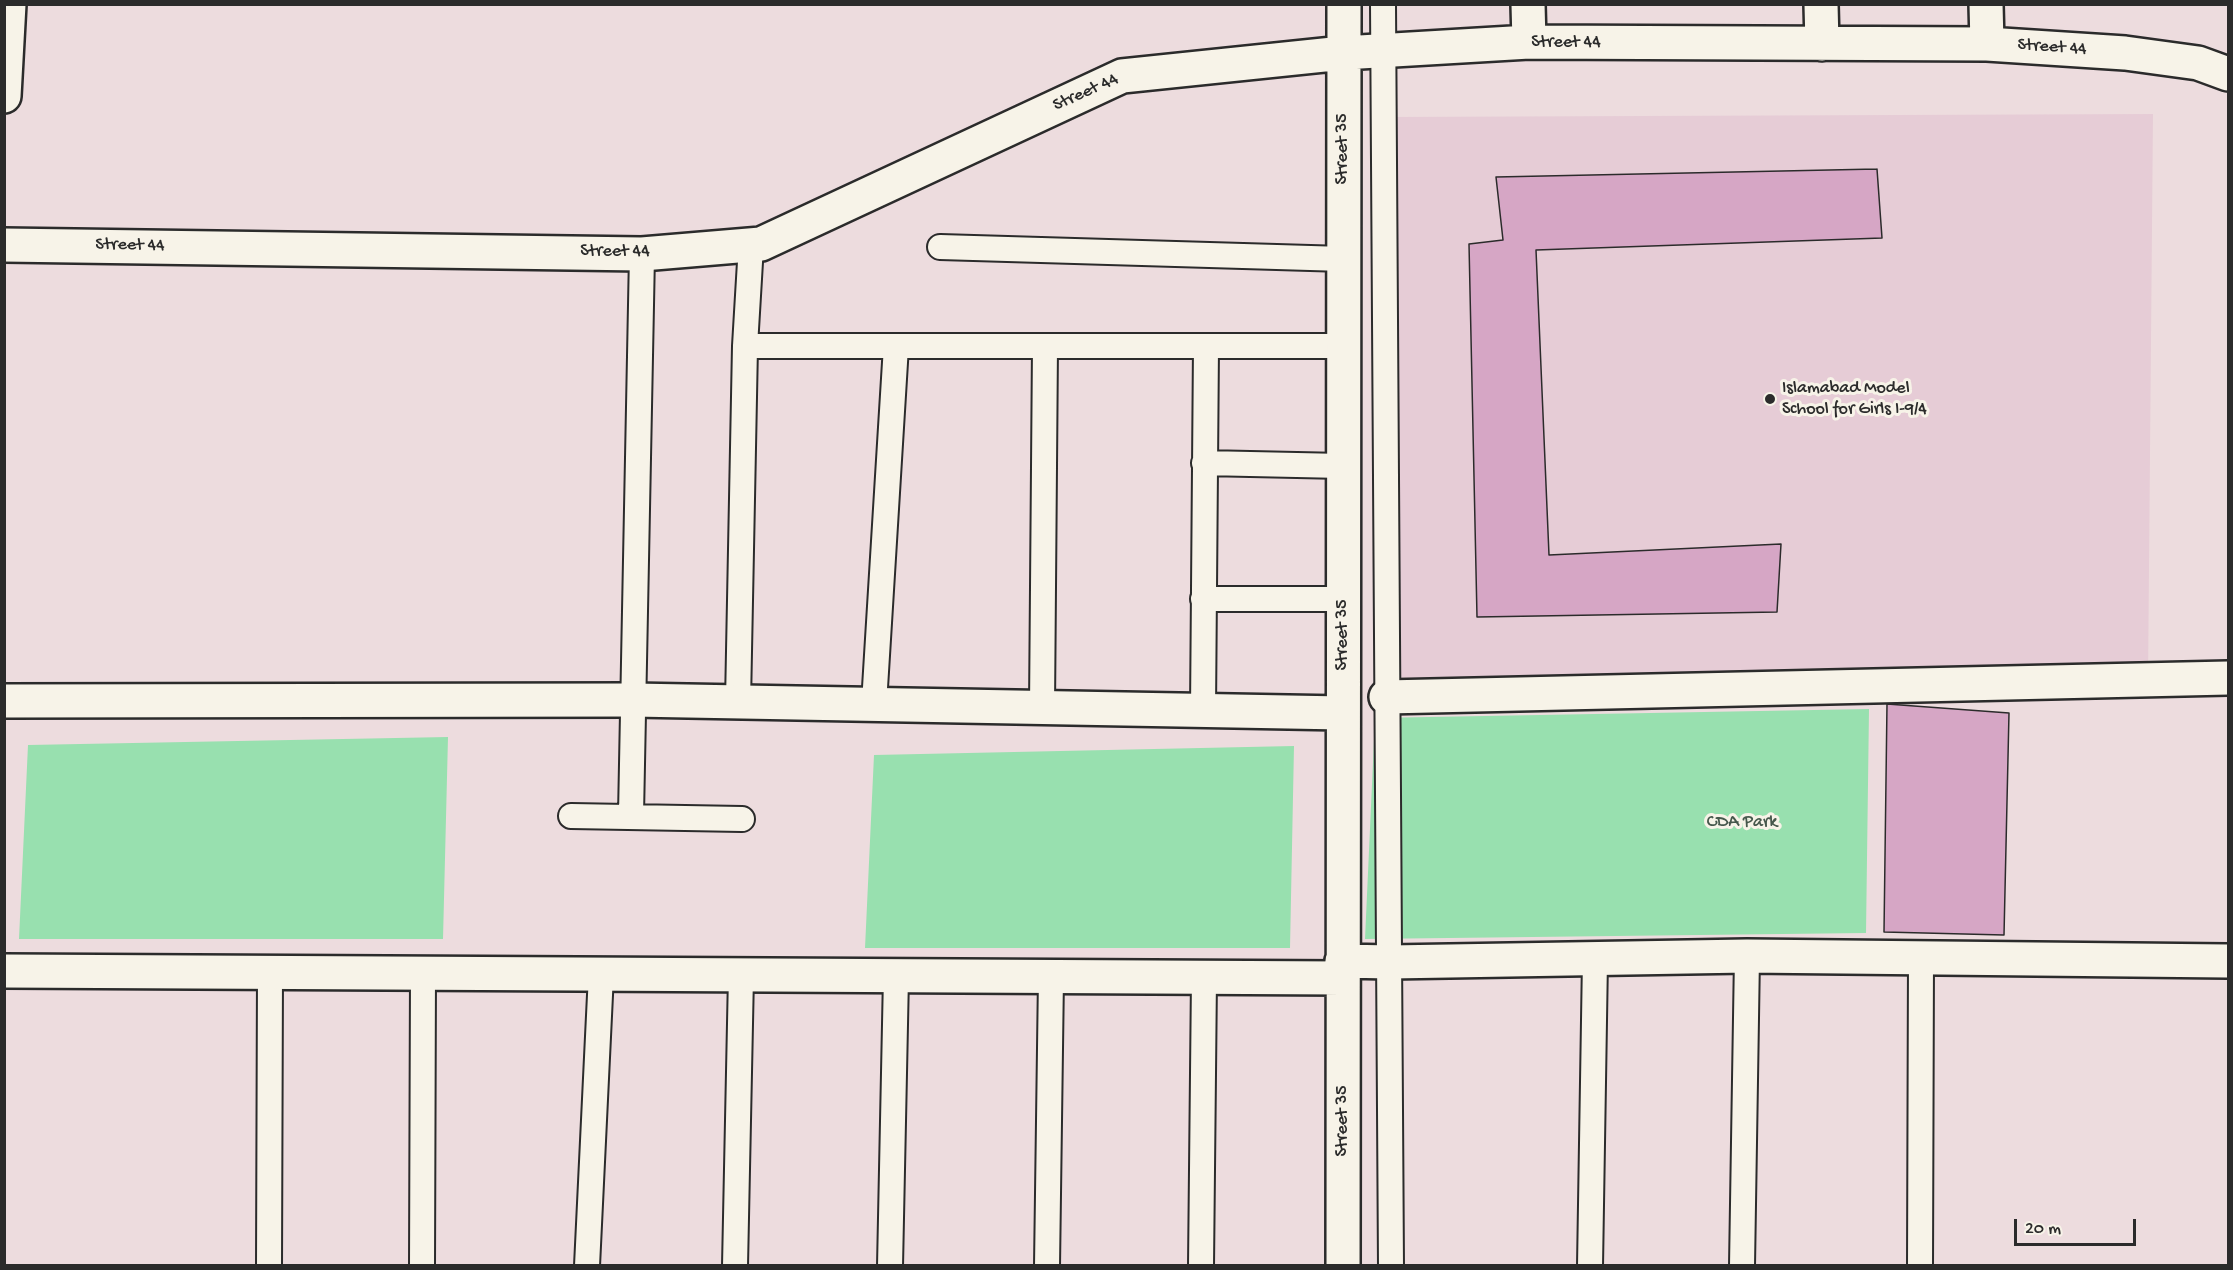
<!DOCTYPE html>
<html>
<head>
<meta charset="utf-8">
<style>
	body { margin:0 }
	#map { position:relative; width:2233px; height:1270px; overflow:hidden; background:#eddcde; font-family:"Gochi Hand",sans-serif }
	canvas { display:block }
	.frame { position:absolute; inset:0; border:6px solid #2b2b2b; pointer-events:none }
	.scale { position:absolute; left:2014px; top:1219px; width:122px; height:27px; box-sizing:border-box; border:3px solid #2b2b2b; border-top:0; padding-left:8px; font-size:18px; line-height:21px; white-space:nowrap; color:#2b2b2b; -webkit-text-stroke:4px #f7f3e8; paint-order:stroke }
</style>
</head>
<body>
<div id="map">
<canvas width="2233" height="1270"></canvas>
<div class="frame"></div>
<div class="scale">20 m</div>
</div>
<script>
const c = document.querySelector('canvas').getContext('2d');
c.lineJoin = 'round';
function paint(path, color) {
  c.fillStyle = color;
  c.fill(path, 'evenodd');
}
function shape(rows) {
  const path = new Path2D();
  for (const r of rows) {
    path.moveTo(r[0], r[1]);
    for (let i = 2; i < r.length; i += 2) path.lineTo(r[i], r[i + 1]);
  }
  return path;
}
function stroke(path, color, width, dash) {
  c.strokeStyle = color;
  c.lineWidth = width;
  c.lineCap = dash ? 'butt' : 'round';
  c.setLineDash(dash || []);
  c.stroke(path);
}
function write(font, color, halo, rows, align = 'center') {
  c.font = font + ' "Gochi Hand",sans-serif';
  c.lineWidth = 6;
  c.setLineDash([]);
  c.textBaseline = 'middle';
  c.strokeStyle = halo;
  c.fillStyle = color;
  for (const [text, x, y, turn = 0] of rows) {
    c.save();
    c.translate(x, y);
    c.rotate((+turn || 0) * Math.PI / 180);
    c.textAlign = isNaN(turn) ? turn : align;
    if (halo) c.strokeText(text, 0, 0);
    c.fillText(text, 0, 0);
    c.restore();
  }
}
paint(shape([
	[2153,114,2148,681,1389,683,1389,117]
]), '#e6ccd6');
paint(shape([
	[1869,709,1866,933,1365,939,1375,718],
	[448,737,443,939,19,939,28,745],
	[1294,746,1290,948,865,948,874,755]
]), '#98e0af');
const building = shape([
	[1877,169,1882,238,1536,250,1549,555,1781,544,1777,612,1477,617,1469,244,1503,240,1496,177,1877,169],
	[1887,704,2009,713,2004,935,1884,932,1887,704]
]);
paint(building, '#d6a6c5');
stroke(building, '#2b2b2b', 1.5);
const service = shape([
	[1383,4,1391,1266],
	[940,247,1344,259],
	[745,346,1343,346],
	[1204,463,1343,466],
	[1203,599,1343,599],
	[738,702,745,346,751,245],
	[874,704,896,346],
	[1042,707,1045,346],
	[1203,710,1206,346],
	[631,815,642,254],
	[571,816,742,819],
	[269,1266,270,973],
	[422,1266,423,974],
	[587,1266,601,974],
	[735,1266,741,975],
	[890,1266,896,976],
	[1047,1266,1051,976],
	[1201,1266,1204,977],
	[1590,1266,1595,959],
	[1742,1266,1747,956],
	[1920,1266,1921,958]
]);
const minor = shape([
	[1528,4,1529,42],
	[1821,4,1822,44],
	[1986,4,1987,44],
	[4,96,9,4],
	[4,245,642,254,761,244,1122,76,1343,53,1529,42,1987,44,2125,53,2198,63,2228,74],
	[1386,697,2228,678],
	[4,701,633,700,1343,713],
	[1342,961,1390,962,1747,956,2228,961],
	[4,971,1343,978],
	[1343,1266,1344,4]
]);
stroke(service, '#2b2b2b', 28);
stroke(minor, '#2b2b2b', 38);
stroke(service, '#f7f3e8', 24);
stroke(minor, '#f7f3e8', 33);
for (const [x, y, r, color] of [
	[1770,399,6,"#2b2b2b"]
]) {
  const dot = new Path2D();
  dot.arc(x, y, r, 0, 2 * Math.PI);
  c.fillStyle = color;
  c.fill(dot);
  stroke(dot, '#f7f3e8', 2);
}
write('18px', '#2b2b2b', '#f7f3e8', [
	["Street 44",1566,43],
	["Street 44",2052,48,4],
	["Street 44",1086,93,-24],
	["Street 35",1343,149,-90],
	["Street 44",130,246,1],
	["Street 44",615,252],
	["Street 35",1343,635,-90],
	["Street 35",1343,1121,-90]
]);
write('18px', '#2b2b2b', '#f7f3e8', [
	["Islamabad Model",1782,389],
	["School for Girls I-9/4",1782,410]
], 'left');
write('18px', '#46584c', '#f7f3e8', [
	["CDA Park",1742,823]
]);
</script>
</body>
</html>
